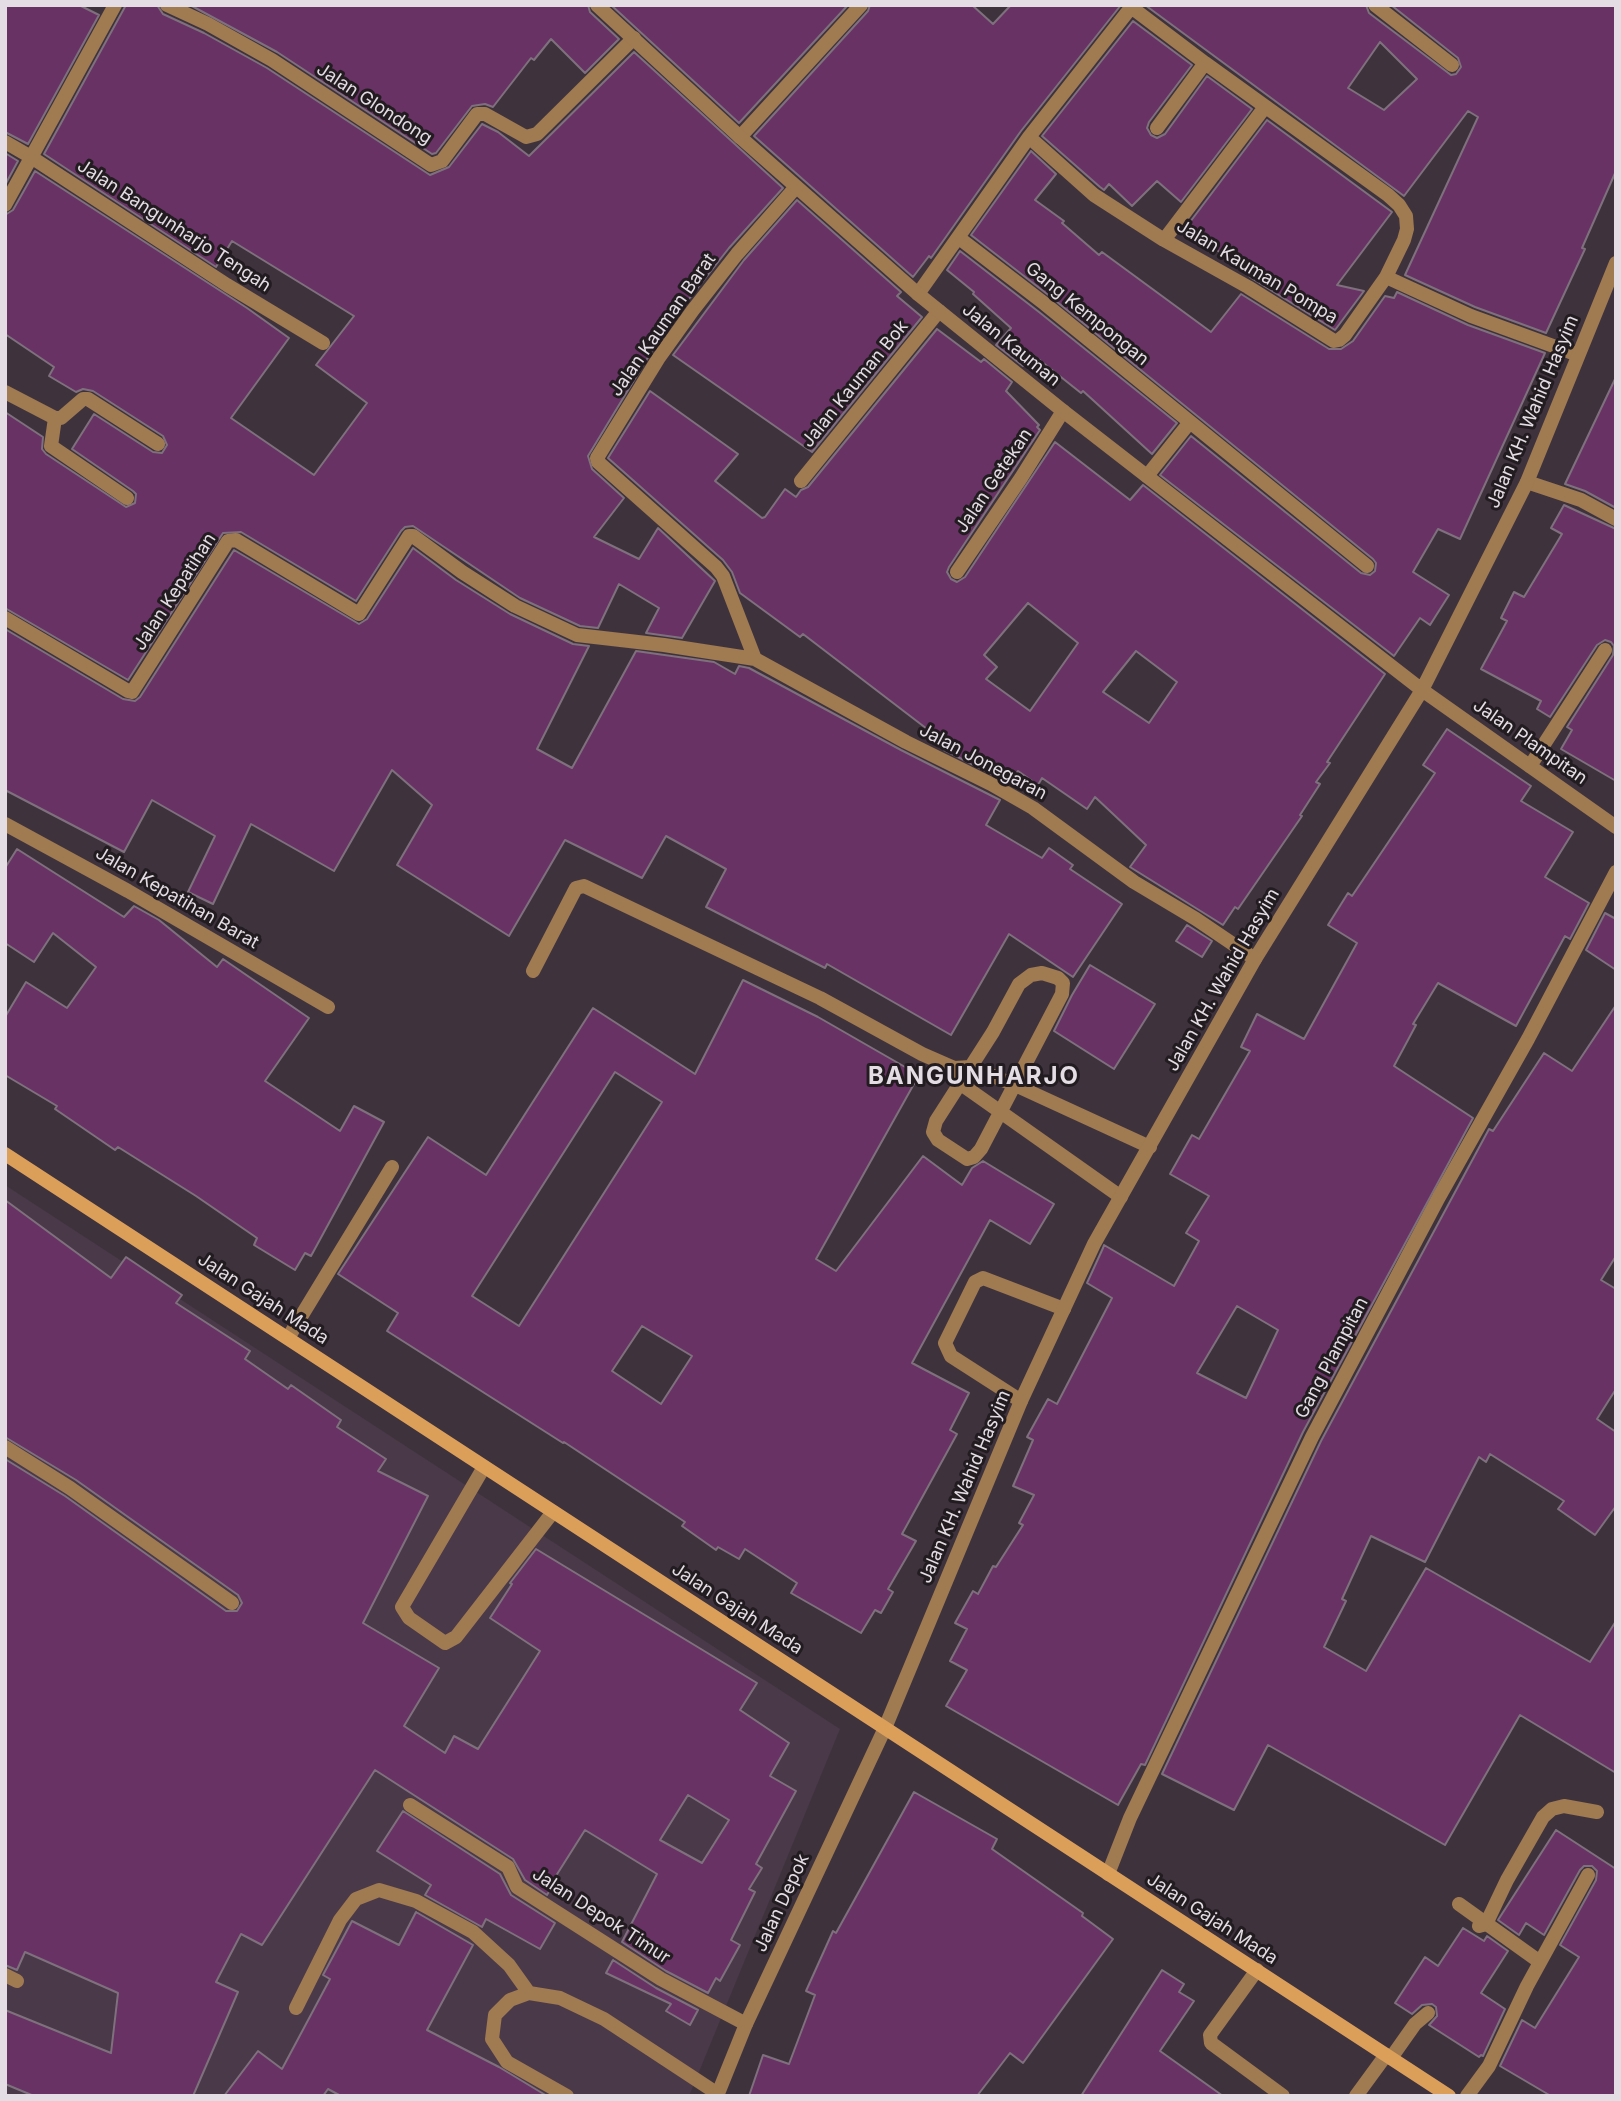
<!DOCTYPE html>
<html>
<head>
<meta charset="utf-8">
<style>
	body { margin:0 }
	#map { position:relative; width:1621px; height:2101px; overflow:hidden; background:#3e333d; font-family:Inter,sans-serif }
	canvas { display:block }
	.frame { position:absolute; inset:0; border:7px solid #e4dde3; pointer-events:none }
</style>
</head>
<body>
<div id="map">
<canvas width="1621" height="2101"></canvas>
<div class="frame"></div>
</div>
<script>
const c = document.querySelector('canvas').getContext('2d');
c.lineJoin = 'round';
function paint(path, color) {
  c.fillStyle = color;
  c.fill(path, 'evenodd');
}
function shape(rows) {
  const path = new Path2D();
  for (const r of rows) {
    path.moveTo(r[0], r[1]);
    for (let i = 2; i < r.length; i += 2) path.lineTo(r[i], r[i + 1]);
  }
  return path;
}
function stroke(path, color, width, dash) {
  c.strokeStyle = color;
  c.lineWidth = width;
  c.lineCap = dash ? 'butt' : 'round';
  c.setLineDash(dash || []);
  c.stroke(path);
}
function write(font, color, halo, rows, align = 'center') {
  c.font = font + ' Inter,sans-serif';
  c.lineWidth = 6;
  c.setLineDash([]);
  c.textBaseline = 'middle';
  c.strokeStyle = halo;
  c.fillStyle = color;
  for (const [text, x, y, turn = 0] of rows) {
    c.save();
    c.translate(x, y);
    c.rotate((+turn || 0) * Math.PI / 180);
    c.textAlign = isNaN(turn) ? turn : align;
    if (halo) c.strokeText(text, 0, 0);
    c.fillText(text, 0, 0);
    c.restore();
  }
}
paint(shape([
	[5,1185,840,1729,689,2096,5,2096]
]), '#4a3948');
const building = shape([
	[5,5,79,5,99,15,28,144,5,132,5,5],
	[126,5,157,5,163,14,204,33,267,68,430,175,449,167,482,124,498,132,529,156,634,52,783,188,729,248,685,304,650,354,588,456,592,469,624,498,594,537,639,559,658,528,715,581,682,638,646,633,659,608,619,584,598,628,580,626,520,598,413,526,405,527,401,531,356,601,241,532,223,533,128,680,5,608,5,412,43,437,42,449,46,454,126,507,135,503,136,494,133,491,72,449,94,414,153,452,162,453,167,445,163,436,93,391,83,389,76,392,49,376,54,367,5,334,5,215,13,210,35,171,247,308,289,338,231,418,314,475,367,403,316,365,354,316,232,241,216,267,44,154,126,5],
	[190,5,588,5,590,12,619,39,585,73,551,39,534,60,531,58,493,107,485,104,472,106,436,153,432,154,277,52,190,5],
	[611,5,848,5,739,123,611,5],
	[870,5,972,5,993,24,1011,5,1121,5,1021,131,931,258,929,256,913,277,754,136,868,11,870,5],
	[1145,5,1366,5,1369,13,1451,75,1456,74,1461,67,1458,58,1391,5,1616,5,1616,171,1582,248,1585,249,1546,333,1475,307,1405,275,1478,117,1468,111,1404,196,1145,5],
	[1380,42,1417,79,1384,110,1348,88,1380,42],
	[1133,21,1192,65,1149,122,1147,128,1151,135,1157,138,1165,134,1207,76,1252,109,1181,202,1157,181,1132,206,1109,184,1104,190,1100,187,1042,136,1133,21],
	[1267,120,1392,212,1337,285,1364,291,1335,330,1253,279,1187,226,1267,120],
	[1031,151,1056,174,1035,200,1064,221,1062,223,1099,255,1102,252,1211,332,1241,294,1329,349,1341,349,1353,341,1385,296,1394,298,1397,292,1468,325,1545,353,1460,539,1438,529,1413,572,1449,595,1430,625,1420,618,1394,656,1160,475,1191,436,1361,573,1370,575,1375,571,1376,563,1373,559,1051,297,971,235,1031,151],
	[5,153,18,161,5,185,5,153],
	[797,200,901,292,897,296,922,317,812,452,673,355,744,260,797,200],
	[960,251,1039,312,1177,423,1152,454,1083,391,1081,393,1032,354,1023,366,996,345,1011,328,973,294,974,292,947,270,960,251],
	[937,329,981,362,984,359,1012,382,1006,391,1039,425,1037,427,1040,430,949,567,947,572,951,579,957,582,965,577,1055,442,1130,500,1143,485,1385,674,1327,762,1330,763,1316,782,1320,784,1300,815,1302,816,1238,909,1235,907,1223,925,1130,867,1146,845,1095,797,1087,809,1042,778,1038,785,1018,771,1011,784,944,750,948,745,803,634,800,637,740,593,732,572,723,560,608,458,650,391,738,454,715,481,762,518,765,517,785,489,796,497,801,490,808,487,937,329],
	[1028,603,1078,643,1030,711,986,679,997,667,984,655,1028,603],
	[1136,651,1177,682,1149,723,1103,692,1136,651],
	[1616,377,1616,508,1585,491,1565,484,1616,377],
	[1564,505,1616,529,1616,781,1561,749,1572,730,1567,727,1613,655,1614,646,1611,642,1605,640,1597,645,1550,717,1537,709,1541,701,1481,669,1507,621,1501,618,1514,592,1524,597,1562,534,1551,528,1564,505],
	[413,548,456,580,510,614,573,644,589,646,537,749,572,768,636,651,714,662,735,674,739,666,749,668,901,750,1000,800,986,825,1042,858,1049,848,1073,865,1070,869,1122,904,1073,977,1009,934,951,1035,827,964,825,968,706,907,726,869,666,836,642,878,565,840,509,936,397,865,432,805,392,770,334,871,251,824,213,904,188,892,215,836,152,800,124,852,5,790,5,629,123,699,135,701,140,697,234,550,359,624,367,619,413,548],
	[1447,729,1531,786,1521,801,1573,832,1545,877,1589,903,1570,939,1565,936,1516,1026,1438,983,1413,1024,1416,1025,1394,1066,1473,1118,1303,1432,1145,1765,1141,1764,1118,1805,946,1706,967,1670,950,1661,967,1629,955,1623,973,1591,978,1594,993,1566,996,1567,1023,1525,1019,1523,1034,1495,1013,1486,1033,1440,1027,1437,1048,1399,1057,1404,1112,1298,1087,1283,1103,1248,1104,1245,1174,1286,1199,1241,1186,1233,1209,1196,1170,1174,1192,1135,1199,1139,1250,1051,1241,1047,1257,1014,1304,1039,1357,943,1328,925,1348,893,1352,896,1435,773,1423,765,1447,729],
	[1237,1306,1278,1330,1246,1398,1197,1373,1237,1306],
	[17,849,124,917,134,906,159,920,217,967,223,959,309,1018,265,1081,340,1131,354,1106,384,1122,311,1256,305,1253,295,1270,254,1245,257,1238,196,1196,118,1147,115,1150,55,1109,57,1106,5,1075,5,1017,26,982,67,1008,96,967,53,933,34,962,5,943,5,868,17,849],
	[1605,913,1616,919,1616,970,1586,950,1605,913],
	[1187,925,1212,941,1202,957,1176,941,1187,925],
	[1090,965,1155,1004,1114,1069,1054,1031,1072,995,1090,965],
	[743,980,818,1017,919,1075,816,1259,836,1271,923,1156,962,1185,972,1168,983,1161,1054,1204,1030,1244,990,1220,912,1363,969,1393,950,1430,957,1434,902,1534,916,1541,888,1589,893,1592,881,1613,875,1610,861,1633,791,1593,797,1583,745,1549,739,1559,718,1547,716,1550,682,1526,685,1522,564,1442,563,1443,387,1331,398,1313,338,1274,428,1137,486,1175,593,1008,695,1074,743,980],
	[615,1072,662,1102,519,1326,472,1296,615,1072],
	[642,1326,692,1356,661,1404,612,1371,642,1326],
	[1616,1005,1616,1256,1601,1280,1616,1289,1616,1389,1597,1419,1616,1432,1616,1506,1595,1535,1558,1509,1564,1501,1490,1454,1486,1462,1479,1457,1425,1562,1371,1536,1342,1599,1346,1601,1324,1647,1366,1671,1426,1568,1590,1662,1616,1621,1616,1773,1520,1715,1445,1845,1268,1745,1234,1810,1162,1774,1321,1441,1489,1129,1493,1131,1544,1053,1572,1071,1616,1005],
	[5,1200,111,1278,126,1257,182,1295,176,1303,250,1351,245,1359,288,1389,291,1385,341,1420,337,1427,386,1459,378,1471,428,1496,363,1623,439,1668,404,1726,445,1753,454,1736,478,1749,540,1651,490,1618,512,1584,510,1583,536,1549,757,1683,740,1710,789,1743,770,1776,796,1791,756,1864,762,1868,749,1889,755,1892,731,1940,740,1945,720,1981,716,1978,708,1993,666,1971,622,1942,657,1874,585,1830,554,1879,556,1880,547,1895,525,1880,513,1859,375,1770,262,1945,241,1934,216,1982,238,1992,193,2096,34,2096,5,2084,5,2010,111,2053,118,1993,25,1952,17,1970,5,1965,5,1459,65,1496,226,1611,237,1611,242,1603,238,1595,76,1480,5,1437,5,1200],
	[688,1795,729,1820,702,1863,660,1840,688,1795],
	[914,1792,997,1839,992,1849,1083,1913,1082,1916,1113,1939,1023,2063,1010,2053,977,2096,749,2096,763,2055,789,2064,815,1995,806,1991,833,1931,836,1933,914,1792],
	[403,1811,500,1874,511,1895,555,1923,540,1949,486,1919,482,1927,425,1895,431,1885,377,1851,403,1811],
	[1556,1830,1616,1869,1616,2096,1551,2096,1500,2066,1522,2020,1535,2028,1579,1957,1560,1945,1596,1880,1597,1871,1592,1866,1584,1866,1580,1870,1544,1935,1526,1923,1519,1935,1498,1920,1556,1830],
	[416,1912,473,1945,427,2030,499,2067,547,2096,341,2096,328,2089,323,2096,224,2096,258,2051,282,2069,330,1979,323,1975,352,1921,399,1945,416,1912],
	[1463,1928,1484,1941,1487,1936,1508,1951,1481,1993,1505,2009,1483,2056,1481,2055,1479,2057,1429,2025,1437,2016,1436,2007,1432,2004,1422,2005,1412,2014,1395,2003,1425,1957,1438,1966,1463,1928],
	[613,1960,656,1988,698,2010,690,2025,666,2011,671,2004,606,1973,613,1960],
	[1162,1970,1184,1984,1179,1992,1194,2001,1160,2051,1223,2096,1081,2096,1162,1970]
]);
paint(building, '#693265');
stroke(building, '#7e717d', 2);
stroke(shape([
	[533,971,576,888,584,886,820,998,922,1054,954,1068,971,1067,1015,1085,1150,1147],
	[1042,973,1058,978,1063,983,1062,994,981,1149,974,1157,967,1159,938,1140,933,1132,936,1121,993,1032,1019,984,1031,975,1042,973],
	[958,1076,961,1084,1121,1197],
	[1021,1401,951,1356,945,1343,975,1282,983,1278,1064,1309],
	[5,1447,70,1488,232,1603],
	[484,1467,402,1607,409,1618,445,1643,456,1637,553,1512],
	[1459,1904,1540,1962],
	[1479,1926,1486,1924,1507,1880,1543,1817,1552,1809,1564,1806,1597,1812],
	[1257,1970,1210,2035,1211,2043,1283,2096],
	[5,1975,17,1981],
	[296,2008,340,1920,356,1899,379,1890,416,1901,473,1932,509,1965,529,1993],
	[1391,2058,1415,2024,1428,2013],
	[567,2096,507,2062,492,2039,495,2015,510,2000,529,1993,560,1998,604,2019,718,2094],
	[1356,2096,1386,2055],
	[1467,2096,1489,2066,1527,1986,1588,1875]
]), '#a07a50', 14);
stroke(shape([
	[167,5,208,24,272,60,431,165,442,161,477,114,485,114,526,137,537,134,634,38],
	[1375,5,1452,65],
	[1131,7,1205,63,1157,128],
	[1205,63,1388,195,1399,205,1406,216,1407,229,1404,240,1386,277],
	[740,137,861,5],
	[1029,137,1094,195,1164,240,1248,287,1334,341,1339,340,1345,335,1386,277,1471,316,1578,355],
	[5,142,31,157,227,285,323,343],
	[5,205,115,5],
	[959,238,1045,304,1367,566],
	[1164,240,1265,107],
	[918,294,1029,137,1133,5],
	[5,392,55,418,61,418,83,399,88,399,158,444],
	[55,418,51,446,127,498],
	[1147,476,1190,422],
	[801,481,939,311],
	[1527,482,1581,500,1616,519],
	[957,572,1021,478,1063,411],
	[5,618,128,691,132,692,228,541,236,540,359,614,409,536,413,536,462,572,515,606,577,635,664,645,755,659,906,742,991,784,1033,808,1134,882,1196,919,1255,959],
	[755,659,723,576,716,567,598,462,597,458,658,359,693,310,737,254,796,187],
	[1530,766,1605,650],
	[5,824,128,891,328,1007],
	[288,1338,392,1167],
	[410,1805,508,1867,517,1887,661,1979,746,2024],
	[1108,1874,1130,1818,1312,1437,1439,1197,1528,1039,1616,872]
]), '#a07a50', 14);
stroke(shape([
	[597,5,740,137,918,294,1063,411,1422,690,1616,827],
	[717,2096,746,2024,885,1728,1021,1401,1094,1244,1255,959,1422,690,1527,482,1616,263]
]), '#a07a50', 14);
stroke(shape([
	[5,1154,1449,2096]
]), '#db9f5a', 14);
write('18px', '#e4dde3', '#221c21', [
	["Jalan Glondong",374,104,33],
	["Jalan Bangunharjo Tengah",174,226,33],
	["Jalan Kauman Pompa",1257,272,31],
	["Gang Kempongan",1087,314,39],
	["Jalan Kauman Barat",663,325,-55],
	["Jalan Kauman",1011,345,39],
	["Jalan Kauman Bok",855,384,-51],
	["Jalan KH. Wahid Hasyim",1533,412,-67],
	["Jalan Getekan",994,481,-56],
	["Jalan Kepatihan",175,592,-57],
	["Jalan Plampitan",1530,742,35],
	["Jalan Jonegaran",983,762,28],
	["Jalan Kepatihan Barat",177,898,30],
	["Jalan KH. Wahid Hasyim",1223,980,-60],
	["Jalan Gajah Mada",263,1299,33],
	["Gang Plampitan",1332,1358,-62],
	["Jalan KH. Wahid Hasyim",965,1487,-67],
	["Jalan Gajah Mada",737,1609,33],
	["Jalan Depok",782,1903,-65],
	["Jalan Depok Timur",601,1916,33],
	["Jalan Gajah Mada",1212,1919,33]
]);
c.letterSpacing = '2px';
write('bold 24px', '#e4dde3', '#221c21', [
	["BANGUNHARJO",974,1077]
]);
c.letterSpacing = '0px';
</script>
</body>
</html>
